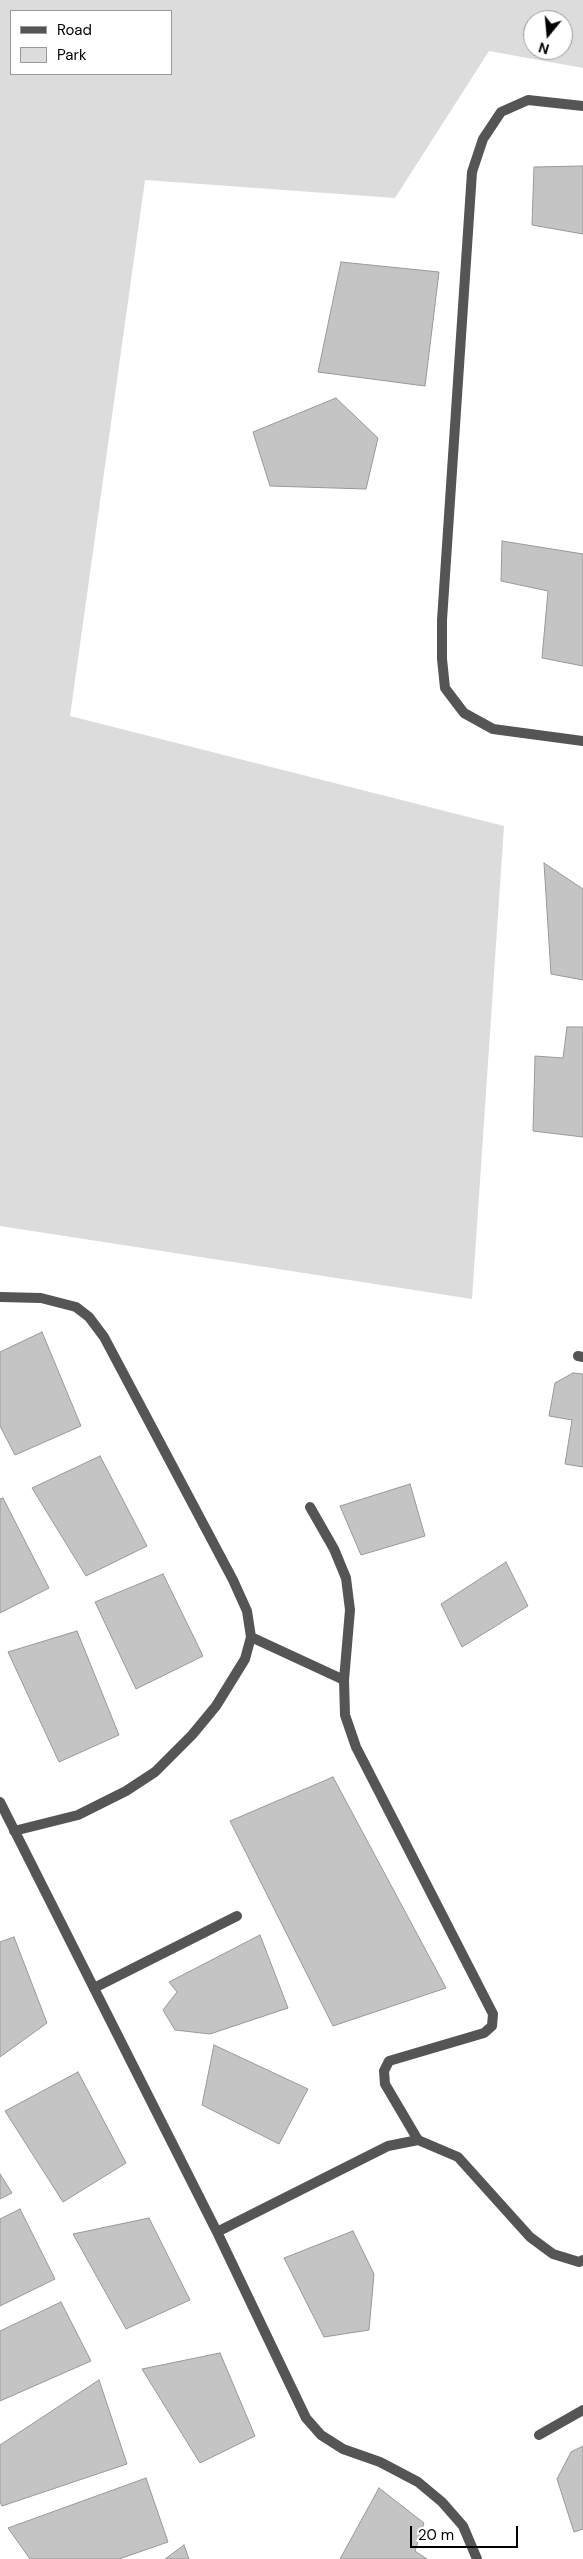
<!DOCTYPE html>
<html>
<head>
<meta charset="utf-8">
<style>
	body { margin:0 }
	#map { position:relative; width:583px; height:2559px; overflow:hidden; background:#fff; font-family:"DM Sans",sans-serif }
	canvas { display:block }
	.legend { position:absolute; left:10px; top:10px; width:162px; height:65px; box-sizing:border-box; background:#fff; border:1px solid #999; margin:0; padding:6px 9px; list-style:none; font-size:15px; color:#000 }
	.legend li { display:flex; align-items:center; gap:10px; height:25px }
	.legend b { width:25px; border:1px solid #999 }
	.north { position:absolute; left:523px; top:10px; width:50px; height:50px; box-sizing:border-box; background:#fff; border:1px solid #999; border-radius:50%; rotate:197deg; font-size:14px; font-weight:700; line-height:20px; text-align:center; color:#000 }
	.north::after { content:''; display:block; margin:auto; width:18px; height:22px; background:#000; clip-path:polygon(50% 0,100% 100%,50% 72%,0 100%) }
	.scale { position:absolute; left:410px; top:2526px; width:108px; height:22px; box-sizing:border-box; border:2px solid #000; border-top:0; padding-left:6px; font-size:15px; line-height:18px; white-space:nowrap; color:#000; -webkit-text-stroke:4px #fff; paint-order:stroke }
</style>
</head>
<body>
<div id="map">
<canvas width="583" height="2559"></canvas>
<ul class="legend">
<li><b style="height:6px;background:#555"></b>Road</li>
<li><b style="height:14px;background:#dcdcdc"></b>Park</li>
</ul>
<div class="north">N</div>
<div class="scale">20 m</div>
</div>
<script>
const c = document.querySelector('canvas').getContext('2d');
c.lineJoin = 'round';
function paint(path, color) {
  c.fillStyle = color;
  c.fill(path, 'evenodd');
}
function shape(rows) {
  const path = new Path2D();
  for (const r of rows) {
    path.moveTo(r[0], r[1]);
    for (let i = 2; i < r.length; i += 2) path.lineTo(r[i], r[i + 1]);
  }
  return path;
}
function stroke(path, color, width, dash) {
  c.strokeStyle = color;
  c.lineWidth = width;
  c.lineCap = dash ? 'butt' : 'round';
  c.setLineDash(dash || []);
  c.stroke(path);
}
paint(shape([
	[0,0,583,0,583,68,489,51,395,198,145,180,70,716,504,826,472,1299,0,1226],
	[11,11,171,11,171,74,11,74],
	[533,20,563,20,563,50,533,50]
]), '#dcdcdc');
const building = shape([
	[583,166,583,234,532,225,534,167,583,166],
	[341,262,439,272,425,386,318,372,341,262],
	[336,398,378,438,366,489,270,486,253,432,336,398],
	[502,541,583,554,583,666,542,658,548,591,501,581,502,541],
	[544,863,583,889,583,980,551,974,544,863],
	[567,1027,583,1027,583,1137,533,1131,535,1056,563,1058,567,1027],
	[42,1332,81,1426,15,1455,0,1426,0,1352,42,1332],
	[573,1373,583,1374,583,1467,565,1464,572,1420,549,1416,555,1383,573,1373],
	[100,1456,147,1546,86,1576,32,1488,100,1456],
	[410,1484,425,1536,361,1555,340,1506,410,1484],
	[3,1498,49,1588,0,1613,0,1499,3,1498],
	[506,1562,528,1606,462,1647,441,1604,506,1562],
	[163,1574,203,1656,136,1689,95,1602,163,1574],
	[77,1631,119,1735,59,1762,8,1652,77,1631],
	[333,1777,446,1988,333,2026,230,1821,333,1777],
	[260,1935,288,2008,210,2034,175,2030,163,2010,177,1992,169,1982,260,1935],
	[14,1937,47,2023,0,2057,0,1942,14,1937],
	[214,2045,308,2089,279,2144,202,2105,214,2045],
	[78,2072,126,2163,63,2202,5,2111,78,2072],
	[0,2174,12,2193,0,2199,0,2174],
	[20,2209,55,2279,0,2306,0,2219,20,2209],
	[149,2218,190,2300,126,2329,73,2234,149,2218],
	[353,2231,374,2274,369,2330,324,2337,284,2258,353,2231],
	[61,2302,91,2361,0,2401,0,2331,61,2302],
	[220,2353,255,2436,200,2463,142,2369,220,2353],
	[99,2380,127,2464,2,2506,0,2502,0,2445,99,2380],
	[583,2446,583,2529,574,2532,557,2479,571,2452,583,2446],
	[146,2478,168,2542,119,2559,30,2559,8,2528,146,2478],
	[379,2488,424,2523,415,2551,427,2559,340,2559,379,2488],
	[184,2545,189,2559,165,2559,184,2545]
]);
paint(building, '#c4c4c4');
stroke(building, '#999', 1);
stroke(shape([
	[310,1507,334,1549,346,1578,350,1610,344,1680,345,1715,356,1747,493,2014,492,2026,484,2033,389,2061,384,2071,385,2084,418,2140],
	[94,1988,237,1916],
	[539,2435,583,2410]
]), '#555', 10);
stroke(shape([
	[583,106,528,100,501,112,483,139,472,172,442,620,442,659,445,688,464,713,493,729,583,741],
	[0,1297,41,1298,76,1307,89,1317,104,1337,233,1580,247,1611,251,1637,245,1659,216,1706,192,1735,155,1772,126,1791,78,1815,14,1831],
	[578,1356,583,1357],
	[251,1637,344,1680],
	[0,1802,217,2232,306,2418,321,2435,343,2449,380,2462,418,2482,442,2502,463,2526,477,2559],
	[217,2232,388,2146,418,2140,458,2157,530,2237,553,2254,579,2262,583,2260]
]), '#555', 10);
</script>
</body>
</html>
